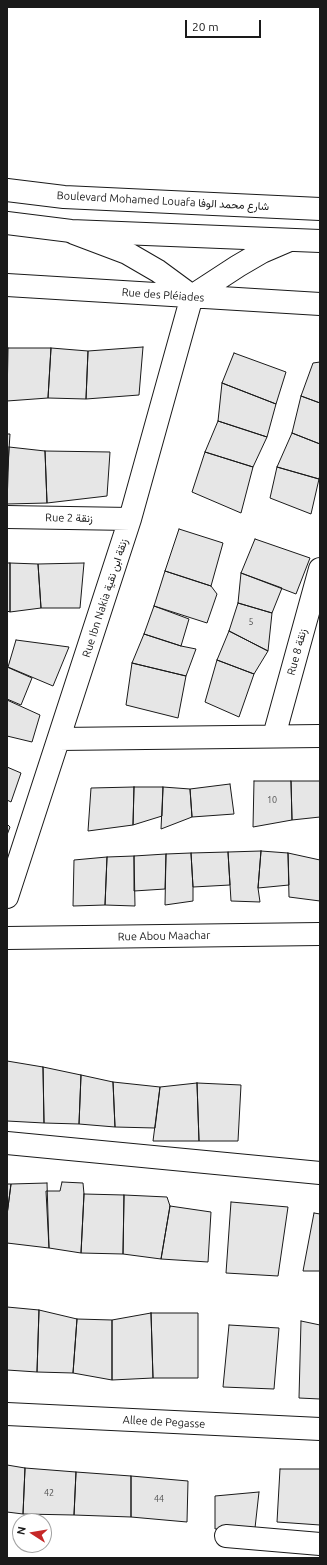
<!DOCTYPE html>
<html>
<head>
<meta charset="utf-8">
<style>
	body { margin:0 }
	#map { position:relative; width:327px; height:1565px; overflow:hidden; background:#fff; font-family:Ubuntu,sans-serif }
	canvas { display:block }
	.frame { position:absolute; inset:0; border:8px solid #1a1a1a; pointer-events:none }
	.north { position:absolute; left:12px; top:1513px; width:40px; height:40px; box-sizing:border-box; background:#fff; border:1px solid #a3a3a3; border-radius:50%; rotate:282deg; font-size:11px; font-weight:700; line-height:16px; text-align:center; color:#1a1a1a }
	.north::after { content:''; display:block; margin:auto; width:14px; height:18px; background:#c62828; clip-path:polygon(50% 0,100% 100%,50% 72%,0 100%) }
	.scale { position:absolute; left:185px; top:20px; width:76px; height:18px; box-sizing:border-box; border:2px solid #1a1a1a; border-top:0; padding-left:5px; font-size:12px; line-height:14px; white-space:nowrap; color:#1a1a1a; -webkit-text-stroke:3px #fff; paint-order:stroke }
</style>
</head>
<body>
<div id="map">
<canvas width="327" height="1565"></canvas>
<div class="frame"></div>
<div class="north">N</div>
<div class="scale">20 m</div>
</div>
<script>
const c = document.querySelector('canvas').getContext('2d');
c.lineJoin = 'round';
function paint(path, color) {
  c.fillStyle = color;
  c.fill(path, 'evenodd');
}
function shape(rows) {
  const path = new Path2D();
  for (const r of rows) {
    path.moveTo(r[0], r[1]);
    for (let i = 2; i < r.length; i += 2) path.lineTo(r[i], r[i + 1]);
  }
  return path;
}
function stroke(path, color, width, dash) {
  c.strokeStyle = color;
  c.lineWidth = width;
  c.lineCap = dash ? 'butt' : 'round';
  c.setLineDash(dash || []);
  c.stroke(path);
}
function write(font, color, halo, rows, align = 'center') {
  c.font = font + ' Ubuntu,Vazirmatn,sans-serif';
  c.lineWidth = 3;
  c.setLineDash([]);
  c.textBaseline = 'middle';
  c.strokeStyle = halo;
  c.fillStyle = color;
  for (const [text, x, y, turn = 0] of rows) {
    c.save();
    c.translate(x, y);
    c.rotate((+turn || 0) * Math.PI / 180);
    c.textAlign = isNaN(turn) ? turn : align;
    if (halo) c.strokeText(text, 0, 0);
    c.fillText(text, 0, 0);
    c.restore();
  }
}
const building = shape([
	[143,347,139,395,86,399,88,351,143,347],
	[8,348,51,348,48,398,7,401,8,348],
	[51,348,88,351,86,399,48,398,51,348],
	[234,353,286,372,276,404,222,383,234,353],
	[320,362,320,403,301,396,313,363,320,362],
	[222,383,276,404,267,437,218,421,222,383],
	[301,396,320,403,320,444,292,433,301,396],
	[218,421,267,437,253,467,205,452,218,421],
	[292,433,320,444,320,474,319,479,277,467,292,433],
	[7,434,10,434,7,480,7,434],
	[9,447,45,451,47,503,7,504,9,447],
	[45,451,110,452,107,496,47,503,45,451],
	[205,452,253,467,241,513,192,492,205,452],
	[277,467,319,479,311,514,270,498,277,467],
	[179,529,223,543,211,586,165,571,179,529],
	[255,539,310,558,296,594,241,573,255,539],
	[7,563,10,563,10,612,7,611,7,563],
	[10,563,38,564,41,608,10,612,10,563],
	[84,563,80,608,41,608,38,564,84,563],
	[165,571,211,586,217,594,207,623,154,606,165,571],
	[241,573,282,588,272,613,238,603,241,573],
	[238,603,272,613,268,651,229,631,238,603],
	[154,606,189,619,181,646,144,634,154,606],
	[229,631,268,651,254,674,217,660,229,631],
	[144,634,181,646,196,649,186,676,132,663,144,634],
	[16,640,69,647,53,686,8,667,16,640],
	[217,660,254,674,239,717,205,702,217,660],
	[132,663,186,676,178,718,126,705,132,663],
	[7,667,32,678,21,705,7,699,7,667],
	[7,700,40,715,32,742,7,736,7,700],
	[7,767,21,773,11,802,7,800,7,767],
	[254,781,291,781,292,820,253,827,254,781],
	[291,781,320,781,320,817,292,820,291,781],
	[230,784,234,814,192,817,190,789,230,784],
	[134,787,163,787,162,816,133,825,134,787],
	[134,787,133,825,88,831,91,788,134,787],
	[163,787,190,789,192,817,161,829,163,787],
	[7,824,10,827,7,835,7,824],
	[261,851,258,888,260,902,231,901,228,852,261,851],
	[261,851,288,853,289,885,258,888,261,851],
	[228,852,230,885,193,887,191,853,228,852],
	[191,853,193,887,193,901,165,905,166,854,191,853],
	[288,853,320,860,320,901,289,897,288,853],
	[166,854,165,889,134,891,134,856,166,854],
	[134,856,135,906,105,905,107,857,134,856],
	[107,857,105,905,73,906,74,860,107,857],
	[7,1061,43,1067,44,1123,7,1121,7,1061],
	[43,1067,81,1075,79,1124,44,1123,43,1067],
	[81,1075,113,1082,115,1127,79,1124,81,1075],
	[113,1082,160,1087,155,1128,115,1127,113,1082],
	[197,1083,241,1085,238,1141,199,1141,197,1083],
	[197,1083,199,1141,153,1141,160,1087,197,1083],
	[62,1182,83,1183,84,1194,81,1253,49,1248,46,1191,60,1191,62,1182],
	[47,1183,49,1248,7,1243,7,1215,11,1184,47,1183],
	[7,1184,11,1184,7,1215,7,1184],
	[84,1194,124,1195,123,1254,81,1253,84,1194],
	[124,1195,167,1197,170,1206,161,1259,123,1254,124,1195],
	[231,1202,288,1207,278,1276,226,1273,231,1202],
	[170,1206,211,1212,208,1262,161,1259,170,1206],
	[314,1213,320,1214,320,1271,303,1271,314,1213],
	[7,1307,39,1310,37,1372,7,1370,7,1307],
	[39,1310,77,1319,73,1373,37,1372,39,1310],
	[151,1313,153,1378,112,1380,112,1320,151,1313],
	[151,1313,198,1313,198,1378,153,1378,151,1313],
	[77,1319,112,1320,112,1380,73,1373,77,1319],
	[301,1321,320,1325,320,1399,299,1398,301,1321],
	[229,1325,279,1328,274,1389,223,1387,229,1325],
	[7,1465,25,1468,23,1514,7,1512,7,1465],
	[25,1468,76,1472,74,1515,23,1514,25,1468],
	[280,1469,320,1469,320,1525,277,1522,280,1469],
	[76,1472,131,1476,131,1517,74,1515,76,1472],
	[131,1476,188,1481,187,1522,131,1517,131,1476],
	[259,1492,255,1528,215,1529,215,1496,259,1492]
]);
paint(building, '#e6e6e6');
stroke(building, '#1a1a1a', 1);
const minor = shape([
	[74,233,127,253,158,271,192,296],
	[7,285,320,304],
	[192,296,238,266,262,252,290,240],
	[7,517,130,519],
	[274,736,320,569],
	[59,739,320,736],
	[7,897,130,519,192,296],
	[7,938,320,934],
	[7,1143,320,1173],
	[7,1414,320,1429],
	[226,1536,320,1544]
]);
const tertiary = shape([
	[7,190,64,197,320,209],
	[7,223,71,231,320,241]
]);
stroke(minor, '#1a1a1a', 24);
stroke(tertiary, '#1a1a1a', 24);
stroke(minor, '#fff', 22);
stroke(tertiary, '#fff', 22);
write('9px', '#4d4d4d', null, [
	["5",251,622],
	["10",272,800],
	["42",49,1493],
	["44",159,1499]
]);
write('11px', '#1a1a1a', '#fff', [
	["Boulevard Mohamed Louafa شارع محمد الوفا",163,201,3],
	["Rue des Pléiades",163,295,4],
	["Rue 2 زنقة",69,518,1],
	["Rue Ibn Nakia زنقة ابن نقية",105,598,-72],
	["Rue 8 زنقة",297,652,-75],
	["Rue Abou Maachar",164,936,-1],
	["Allee de Pegasse",164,1422,3]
]);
</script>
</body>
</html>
